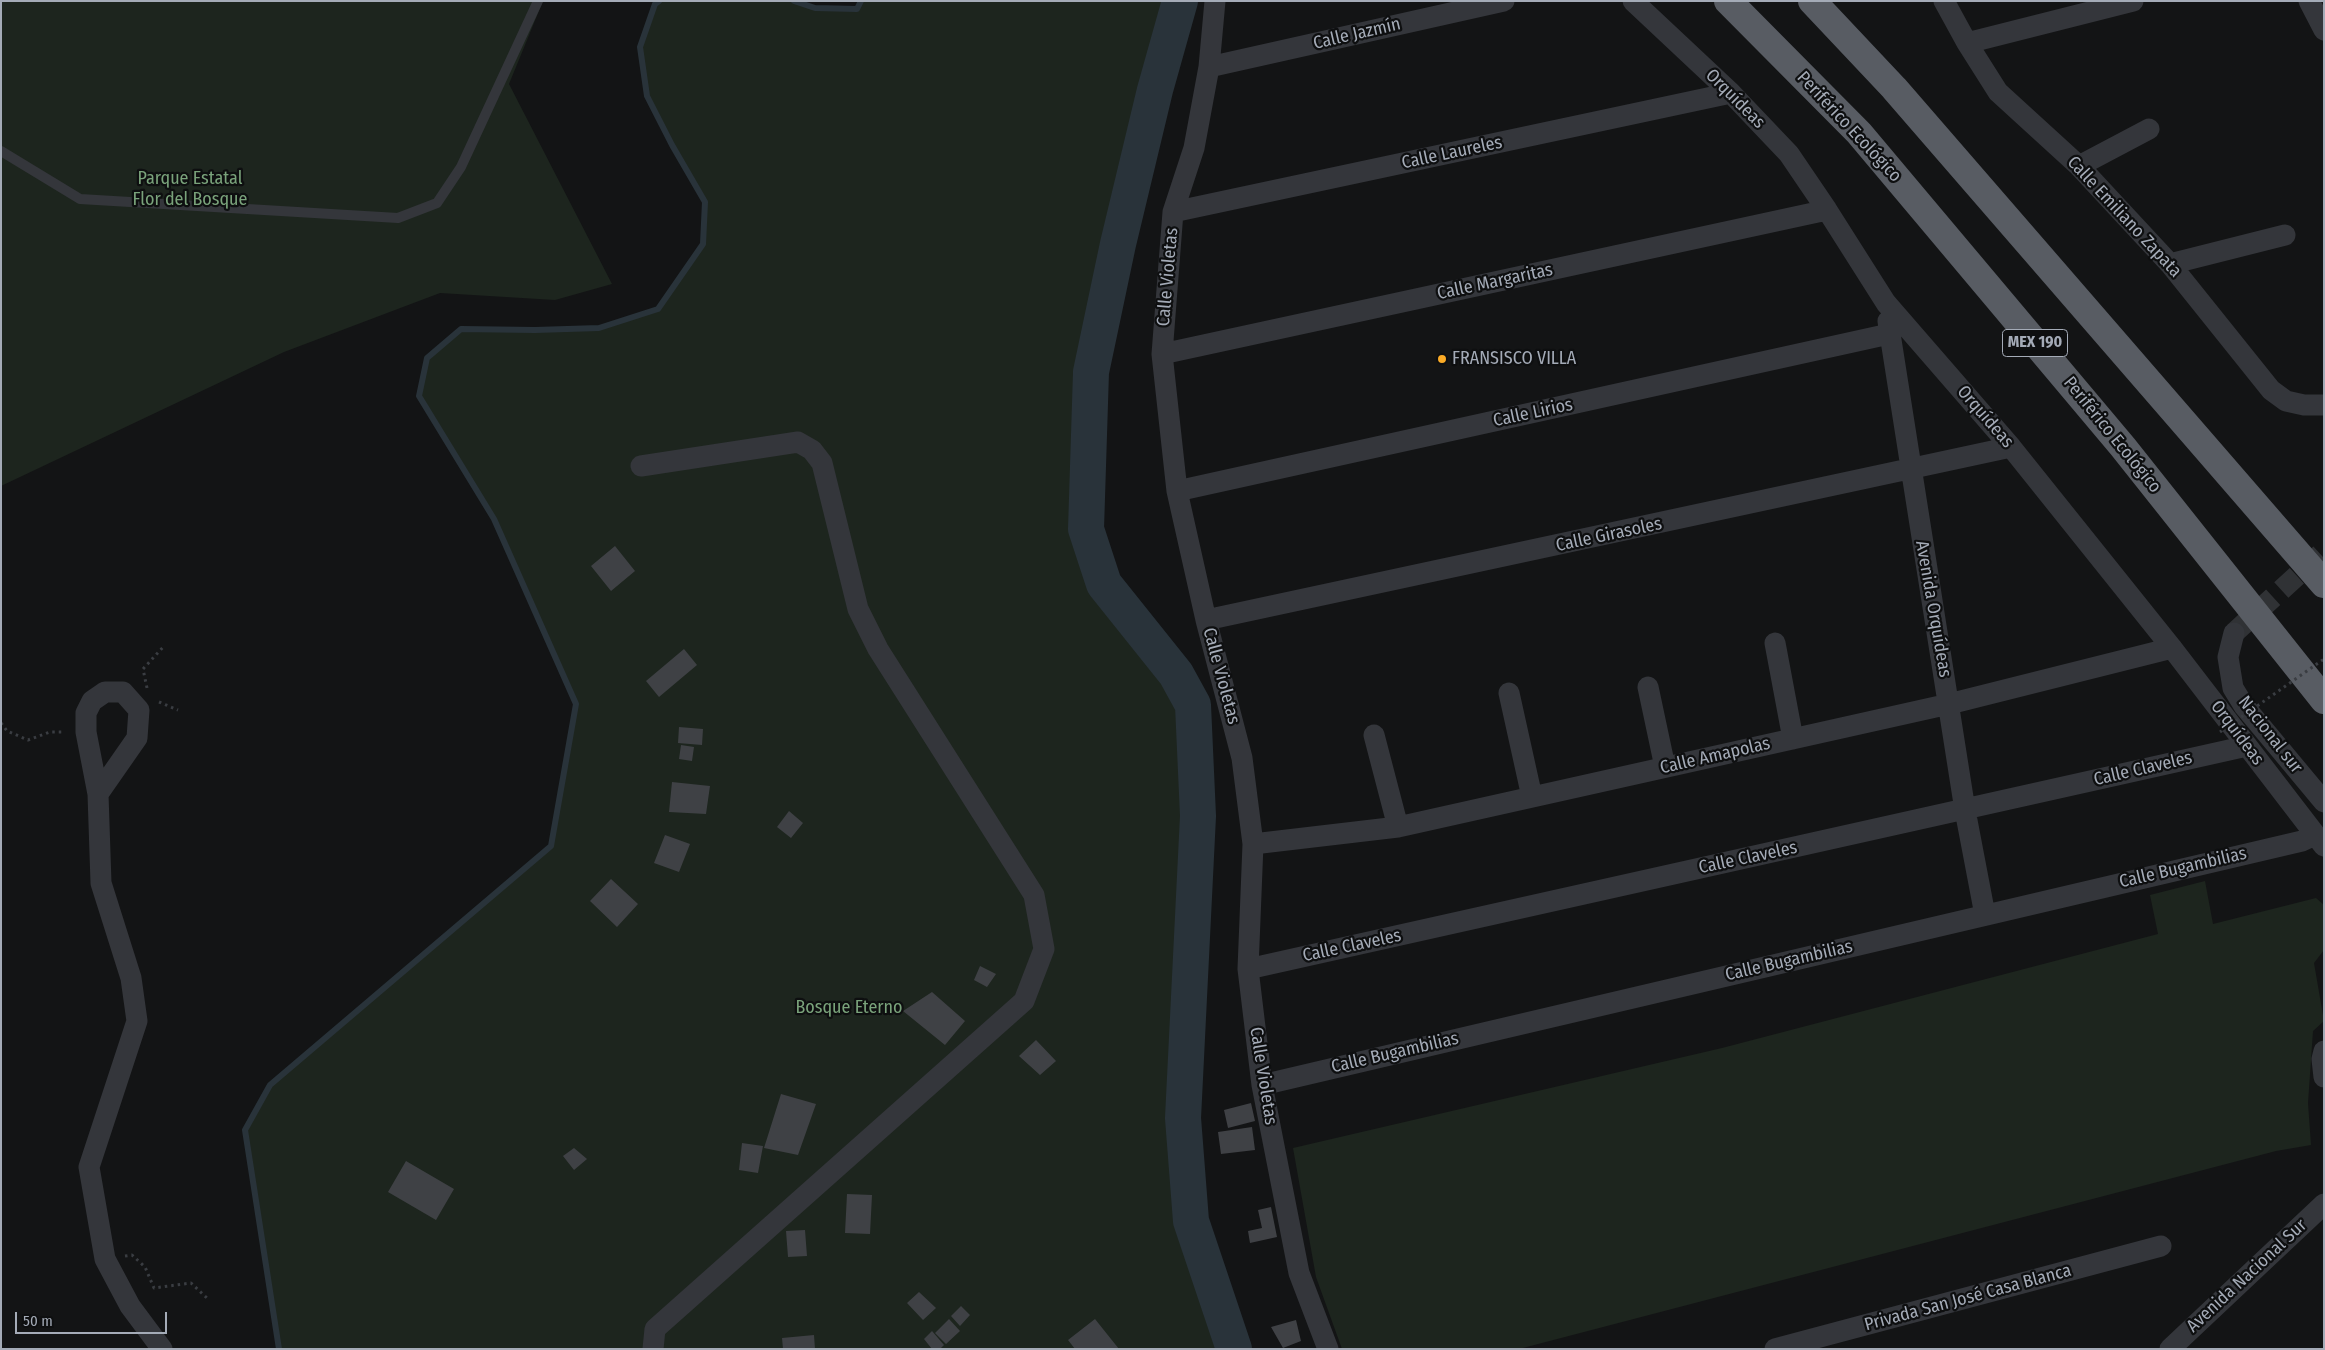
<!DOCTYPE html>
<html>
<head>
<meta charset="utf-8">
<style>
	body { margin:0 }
	#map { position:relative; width:2325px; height:1350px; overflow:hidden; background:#131415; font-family:"Fira Sans Condensed",sans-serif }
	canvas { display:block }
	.frame { position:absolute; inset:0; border:2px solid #a4abb7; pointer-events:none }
	.scale { position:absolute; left:15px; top:1312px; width:152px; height:22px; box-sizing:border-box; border:2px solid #a4abb7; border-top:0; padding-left:6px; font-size:15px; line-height:18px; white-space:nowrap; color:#a4abb7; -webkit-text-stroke:4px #0e0f10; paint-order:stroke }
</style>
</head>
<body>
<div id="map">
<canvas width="2325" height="1350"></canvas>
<div class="frame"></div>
<div class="scale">50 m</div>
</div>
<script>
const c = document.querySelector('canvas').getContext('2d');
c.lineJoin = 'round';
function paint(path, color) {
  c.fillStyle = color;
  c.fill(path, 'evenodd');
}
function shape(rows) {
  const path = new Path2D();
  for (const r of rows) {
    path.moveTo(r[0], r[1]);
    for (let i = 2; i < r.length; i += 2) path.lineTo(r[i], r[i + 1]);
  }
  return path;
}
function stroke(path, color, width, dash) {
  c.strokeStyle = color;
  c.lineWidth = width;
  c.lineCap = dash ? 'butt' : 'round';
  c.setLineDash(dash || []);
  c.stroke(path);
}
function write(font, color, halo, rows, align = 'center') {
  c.font = font + ' "Fira Sans Condensed",sans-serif';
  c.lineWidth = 4.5;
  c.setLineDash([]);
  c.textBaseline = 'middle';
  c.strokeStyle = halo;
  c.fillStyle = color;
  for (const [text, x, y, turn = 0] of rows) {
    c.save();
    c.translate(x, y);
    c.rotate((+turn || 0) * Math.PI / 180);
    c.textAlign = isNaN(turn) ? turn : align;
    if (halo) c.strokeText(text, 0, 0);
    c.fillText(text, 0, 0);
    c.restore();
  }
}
paint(shape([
	[1,1,543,1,509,84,612,284,555,300,440,293,284,352,1,486],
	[659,1,794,1,815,8,857,9,861,1,1180,1,1155,90,1118,244,1091,372,1086,529,1104,584,1176,674,1193,705,1198,816,1183,1118,1191,1221,1234,1349,279,1349,245,1130,270,1085,551,846,576,704,494,519,419,396,427,358,461,329,535,330,599,328,658,309,703,244,705,202,672,145,647,96,640,47,655,4],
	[2205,881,2213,924,2316,898,2324,905,2324,950,2314,963,2324,1021,2313,1031,2308,1103,2311,1145,2276,1151,1519,1349,1342,1349,1316,1277,1293,1148,1722,1048,2158,934,2150,895]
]), '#1d251e');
stroke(shape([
	[794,1,815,8,857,9,861,1],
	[279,1349,245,1130,270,1085,551,846,576,704,494,519,419,396,427,358,461,329,535,330,599,328,658,309,703,244,705,202,672,145,647,96,640,47,655,4,659,1]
]), '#29333a', 6);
stroke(shape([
	[1180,1,1155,90,1118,244,1091,372,1086,529,1104,584,1176,674,1193,705,1198,816,1183,1118,1191,1221,1234,1349]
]), '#29333a', 36);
paint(shape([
	[615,546,635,571,611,591,591,566],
	[684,649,697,665,659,697,646,681],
	[679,727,703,729,702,745,678,743],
	[681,745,694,747,692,761,679,759],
	[672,782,710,786,706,814,669,812],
	[789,811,803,823,791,838,777,827],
	[665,835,690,844,679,872,654,863],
	[611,879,638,904,617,927,590,901],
	[980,966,996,974,987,987,974,980],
	[932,992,965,1021,945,1045,903,1011],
	[1036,1040,1056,1061,1040,1075,1019,1056],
	[781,1094,816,1104,798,1155,764,1148],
	[1251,1103,1255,1121,1228,1128,1224,1110],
	[1252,1127,1255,1150,1221,1154,1218,1132],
	[742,1143,763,1146,758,1173,739,1170],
	[574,1148,587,1159,574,1170,563,1156],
	[406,1161,454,1189,436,1220,388,1192],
	[847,1194,872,1195,870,1234,845,1233],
	[1271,1207,1277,1237,1250,1243,1248,1231,1262,1228,1258,1210],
	[805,1230,807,1256,788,1257,786,1231],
	[919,1292,936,1308,923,1320,907,1303],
	[961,1306,970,1315,960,1326,951,1316],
	[949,1319,960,1331,946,1344,935,1333],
	[1095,1319,1119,1349,1075,1349,1068,1340],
	[1296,1320,1301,1341,1283,1348,1271,1327],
	[932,1331,944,1345,940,1349,932,1349,924,1339],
	[814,1335,815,1349,783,1349,782,1338]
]), '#3f4145');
stroke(shape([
	[2234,633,2324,551]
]), '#303235', 21, [21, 11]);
stroke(shape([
	[147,688,143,669,165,645],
	[159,702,178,710],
	[1,723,7,731,28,740,50,732,65,732],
	[125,1256,132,1255,145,1267,154,1288,191,1283,207,1298]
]), '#3a3d42', 3, [2.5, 4]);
stroke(shape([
	[1,151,80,199,398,218,437,203,461,167,538,1]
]), '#34363b', 10);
stroke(shape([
	[1215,1,1209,67,1194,148,1173,212,1162,354,1177,491,1206,620,1242,758,1253,844,1248,969,1262,1085,1299,1273,1328,1349],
	[1633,1,1731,93,1789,154,1827,210,1886,303,2011,447,2172,648,2324,846],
	[1944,1,1967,43,1998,92,2079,166,2170,264,2271,390,2286,401,2304,405,2324,405],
	[2309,1,2324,30],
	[1967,43,2133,1],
	[1209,67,1504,1],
	[2079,166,2149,129],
	[1173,212,1731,93],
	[2170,264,2285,235],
	[1888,321,1965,810,1985,915],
	[1162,354,1827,210],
	[641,466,798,442,812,450,822,463,858,609,878,649,1034,895,1044,949,1024,1001,655,1329,653,1349],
	[1177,491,1889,334],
	[1206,620,2011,447],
	[2234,633,2228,657,2233,688,2244,706,2324,802],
	[1775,643,1793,739],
	[1648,687,1665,767],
	[1509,693,1532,797],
	[1374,735,1398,827],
	[98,794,137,738,139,710,123,692,105,692,92,701,86,713,86,732,98,794,101,883,131,978,137,1021,89,1167,105,1259,130,1306,162,1349],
	[1253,844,1398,827,1949,704,2172,648],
	[1248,969,2247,746],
	[2324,1051,2322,1059,2324,1077],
	[1262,1085,2302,841,2315,835],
	[1775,1349,2161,1246],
	[2170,1349,2324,1204]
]), '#34363b', 21);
stroke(shape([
	[1728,1,1859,133,2123,447,2324,700],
	[1812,1,1894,88,2324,584]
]), '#585c63', 28);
stroke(shape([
	[2220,732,2324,659]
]), '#3a3d42', 3, [2.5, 4]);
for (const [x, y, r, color] of [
	[1442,359,5,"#fbab26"]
]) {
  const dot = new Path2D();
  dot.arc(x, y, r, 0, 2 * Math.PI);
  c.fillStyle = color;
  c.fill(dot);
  stroke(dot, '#0e0f10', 2);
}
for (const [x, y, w] of [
	[2035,343,65]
]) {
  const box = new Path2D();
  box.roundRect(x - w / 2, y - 13.5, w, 27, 4);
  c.fillStyle = '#0e0f10';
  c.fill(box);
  stroke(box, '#a4abb7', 1);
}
write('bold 16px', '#a4abb7', null, [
	["MEX 190",2035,343]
]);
write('18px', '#a4abb7', '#0e0f10', [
	["Calle Jazmín",1357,34,-13],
	["Orquídeas",1735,99,45],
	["Periférico Ecológico",1849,127,47],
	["Calle Laureles",1452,153,-12],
	["Calle Emiliano Zapata",2124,217,47],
	["Calle Violetas",1168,277,-85],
	["Calle Margaritas",1495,282,-12],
	["Calle Lirios",1533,413,-12],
	["Orquídeas",1985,417,49],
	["Periférico Ecológico",2112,435,51],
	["Calle Girasoles",1609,535,-12],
	["Avenida Orquídeas",1933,609,80],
	["Calle Violetas",1221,676,75],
	["Orquídeas",2237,733,53],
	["Nacional sur",2270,735,52],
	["Calle Amapolas",1715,756,-13],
	["Calle Claveles",2143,769,-13],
	["Calle Claveles",1748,858,-12],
	["Calle Bugambilias",2183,868,-13],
	["Calle Claveles",1352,946,-12],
	["Calle Bugambilias",1789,961,-13],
	["Calle Bugambilias",1395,1053,-13],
	["Calle Violetas",1263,1076,81],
	["Avenida Nacional Sur",2247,1276,-43],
	["Privada San José Casa Blanca",1968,1298,-15]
]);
write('18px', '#7aa37b', '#0e0f10', [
	["Parque Estatal",190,179],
	["Flor del Bosque",190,200],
	["Bosque Eterno",849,1008]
]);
write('18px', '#a4abb7', '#0e0f10', [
	["FRANSISCO VILLA",1452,359]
], 'left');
</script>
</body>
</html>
